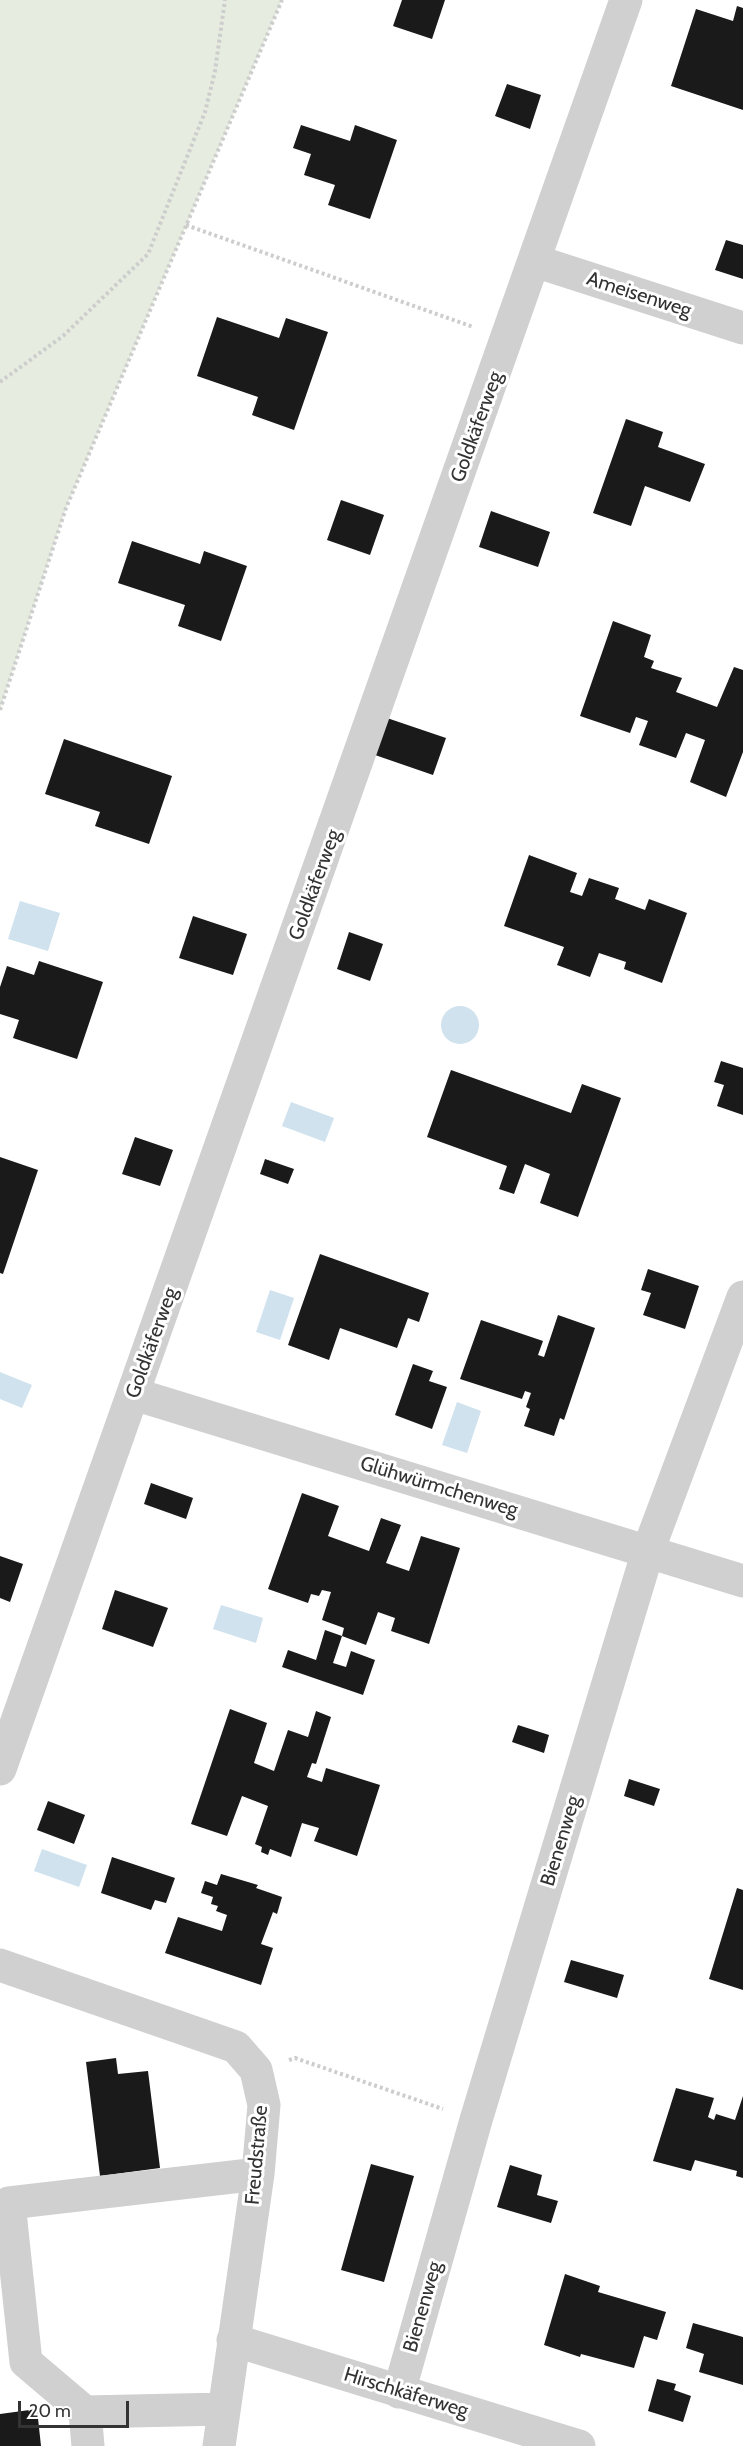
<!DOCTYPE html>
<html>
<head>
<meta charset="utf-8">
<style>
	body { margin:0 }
	#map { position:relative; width:743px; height:2446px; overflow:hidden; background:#fff; font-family:Cabin,sans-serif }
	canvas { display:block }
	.scale { position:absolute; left:18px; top:2401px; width:111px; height:27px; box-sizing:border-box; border:3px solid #333; border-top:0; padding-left:8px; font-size:18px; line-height:21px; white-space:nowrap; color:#333; -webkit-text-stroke:4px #fff; paint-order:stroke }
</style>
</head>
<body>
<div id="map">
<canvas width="743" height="2446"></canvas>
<div class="scale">20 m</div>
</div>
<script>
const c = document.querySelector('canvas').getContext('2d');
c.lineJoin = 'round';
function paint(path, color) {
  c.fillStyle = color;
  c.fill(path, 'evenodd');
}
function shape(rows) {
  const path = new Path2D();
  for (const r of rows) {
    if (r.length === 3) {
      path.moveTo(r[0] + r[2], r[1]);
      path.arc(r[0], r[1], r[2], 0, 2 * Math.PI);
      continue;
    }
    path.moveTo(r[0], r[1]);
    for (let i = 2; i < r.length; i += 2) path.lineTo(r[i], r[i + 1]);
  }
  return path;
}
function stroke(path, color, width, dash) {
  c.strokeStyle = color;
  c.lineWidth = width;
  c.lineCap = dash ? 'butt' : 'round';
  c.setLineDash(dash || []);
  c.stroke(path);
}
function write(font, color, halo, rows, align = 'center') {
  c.font = font + ' Cabin,sans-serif';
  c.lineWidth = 6;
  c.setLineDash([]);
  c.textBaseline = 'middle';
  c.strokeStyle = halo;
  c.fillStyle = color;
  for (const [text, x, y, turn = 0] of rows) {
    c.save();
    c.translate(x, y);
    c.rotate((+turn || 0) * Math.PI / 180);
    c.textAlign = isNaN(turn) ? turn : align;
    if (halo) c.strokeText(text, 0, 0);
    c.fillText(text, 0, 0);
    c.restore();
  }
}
paint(shape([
	[0,0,282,0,66,508,0,710]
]), '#e6ecdf');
paint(shape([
	[20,901,60,913,48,951,8,939],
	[460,1025,19],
	[291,1102,334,1118,325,1142,282,1126],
	[270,1290,294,1298,280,1340,256,1332],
	[0,1372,32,1385,22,1408,0,1399],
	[457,1402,481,1411,467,1453,442,1445],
	[221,1605,263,1618,256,1643,213,1629],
	[42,1849,87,1865,79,1887,34,1871]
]), '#cfe2ee');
paint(shape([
	[402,0,445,0,432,39,393,26],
	[737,6,743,8,743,110,671,86,696,9,733,21],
	[507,84,541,95,530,129,495,116],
	[301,125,350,141,355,125,397,140,370,219,328,205,335,185,304,175,311,154,293,148],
	[726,240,743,245,743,279,715,270],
	[217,317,279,338,286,318,328,332,294,430,252,415,258,397,197,376],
	[626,419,663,432,658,447,705,464,690,502,645,486,631,526,593,513],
	[341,500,384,515,370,555,327,540],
	[491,511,550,532,538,567,479,547],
	[132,541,200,564,204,551,247,566,221,641,178,626,185,605,118,583],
	[613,621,651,635,644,657,654,661,651,668,682,678,676,692,717,707,734,667,743,670,743,752,726,797,690,782,705,740,686,733,676,758,639,745,648,721,636,717,630,733,580,716],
	[387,718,446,738,433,775,375,755],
	[64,739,172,776,149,844,95,826,100,812,45,794],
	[529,855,577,873,570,892,582,896,589,878,619,888,615,899,645,910,649,899,687,913,662,983,624,969,626,962,599,953,590,977,557,965,564,947,504,926],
	[193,916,247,934,233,975,179,958],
	[349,932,383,944,370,981,337,969],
	[39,961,103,982,77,1059,13,1038,19,1020,0,1014,0,987,7,966,34,975],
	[721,1061,743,1068,743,1115,717,1106,724,1085,714,1082],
	[451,1070,571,1113,582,1084,621,1098,578,1217,540,1203,550,1174,525,1164,514,1194,499,1189,507,1166,427,1137],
	[135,1137,173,1150,160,1186,122,1174],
	[0,1157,38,1170,3,1274,0,1273],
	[265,1159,294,1169,288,1184,260,1174],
	[320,1254,429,1293,419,1322,408,1318,397,1348,340,1328,329,1360,288,1345],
	[648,1269,699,1286,685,1329,643,1315,651,1293,641,1290],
	[558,1315,595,1328,564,1420,560,1418,554,1436,524,1426,530,1409,526,1407,531,1393,525,1391,522,1399,460,1379,481,1320,543,1341,538,1355,544,1357],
	[413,1364,433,1371,429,1381,447,1387,432,1429,395,1415],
	[151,1483,193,1498,186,1519,144,1504],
	[302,1493,339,1506,328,1536,369,1551,381,1518,401,1525,386,1563,409,1571,421,1536,460,1548,429,1644,391,1631,395,1618,378,1612,366,1645,342,1636,333,1663,346,1667,351,1651,375,1660,363,1695,282,1667,288,1650,316,1660,325,1630,342,1636,344,1628,322,1620,331,1592,322,1590,319,1596,311,1594,308,1603,268,1589],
	[0,1556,23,1564,10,1602,0,1598],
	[115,1590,168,1608,153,1647,102,1629],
	[230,1709,267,1723,254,1763,274,1771,288,1730,308,1737,316,1711,331,1717,316,1764,312,1763,307,1777,322,1782,326,1768,380,1785,357,1856,314,1841,319,1828,302,1823,291,1857,270,1849,268,1855,261,1852,262,1847,255,1844,268,1806,242,1796,227,1836,191,1824],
	[518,1725,549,1735,544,1753,512,1742],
	[629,1779,660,1789,654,1806,624,1796],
	[48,1801,85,1815,74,1844,37,1830],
	[112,1857,175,1878,166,1903,155,1900,151,1910,101,1893],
	[221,1874,258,1885,256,1888,282,1897,277,1914,273,1912,261,1944,273,1948,261,1985,165,1953,178,1917,222,1931,227,1915,216,1911,218,1906,211,1904,213,1897,201,1893,205,1881,217,1885],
	[737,1888,743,1890,743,1990,709,1979],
	[571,1960,624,1975,617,1998,564,1982],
	[116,2058,118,2074,148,2071,160,2168,100,2176,86,2062],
	[676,2088,714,2098,708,2117,714,2120,716,2114,735,2120,743,2096,743,2178,736,2176,737,2171,695,2160,691,2171,653,2161],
	[371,2164,414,2176,384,2282,341,2270],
	[510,2165,542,2175,537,2195,558,2201,551,2223,497,2207],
	[565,2274,600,2286,598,2292,666,2312,657,2340,644,2336,634,2368,581,2354,580,2357,544,2345],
	[693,2323,743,2337,743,2385,699,2372,704,2354,686,2348],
	[657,2379,676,2384,674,2390,691,2396,683,2422,648,2411],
	[37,2409,41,2446,0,2446,0,2414]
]), '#1a1a1a');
stroke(shape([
	[186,225,473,327],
	[0,382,63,336,148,254,205,112,215,71,225,0],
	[0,710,66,508,282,0],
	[289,2060,295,2058,443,2109]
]), '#cdcdcd', 4, [3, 3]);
stroke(shape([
	[535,261,743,328],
	[134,1394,743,1581],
	[0,1769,626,0],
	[0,1965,236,2047,256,2070,264,2105,258,2174,219,2446],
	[233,2340,579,2446],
	[399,2392,476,2120,648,1551,743,1297],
	[224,2409,85,2412,26,2362,9,2203,258,2174],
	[85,2412,88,2446]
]), '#d0d0d0', 33);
write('20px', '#333', '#fff', [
	["Ameisenweg",639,295,18],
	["Goldkäferweg",477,427,-70],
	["Goldkäferweg",315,885,-70],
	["Goldkäferweg",152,1343,-70],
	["Glühwürmchenweg",439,1487,17],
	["Bienenweg",561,1841,-73],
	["Freudstraße",257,2155,-85],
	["Bienenweg",423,2307,-74],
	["Hirschkäferweg",406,2393,17]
]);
</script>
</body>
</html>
